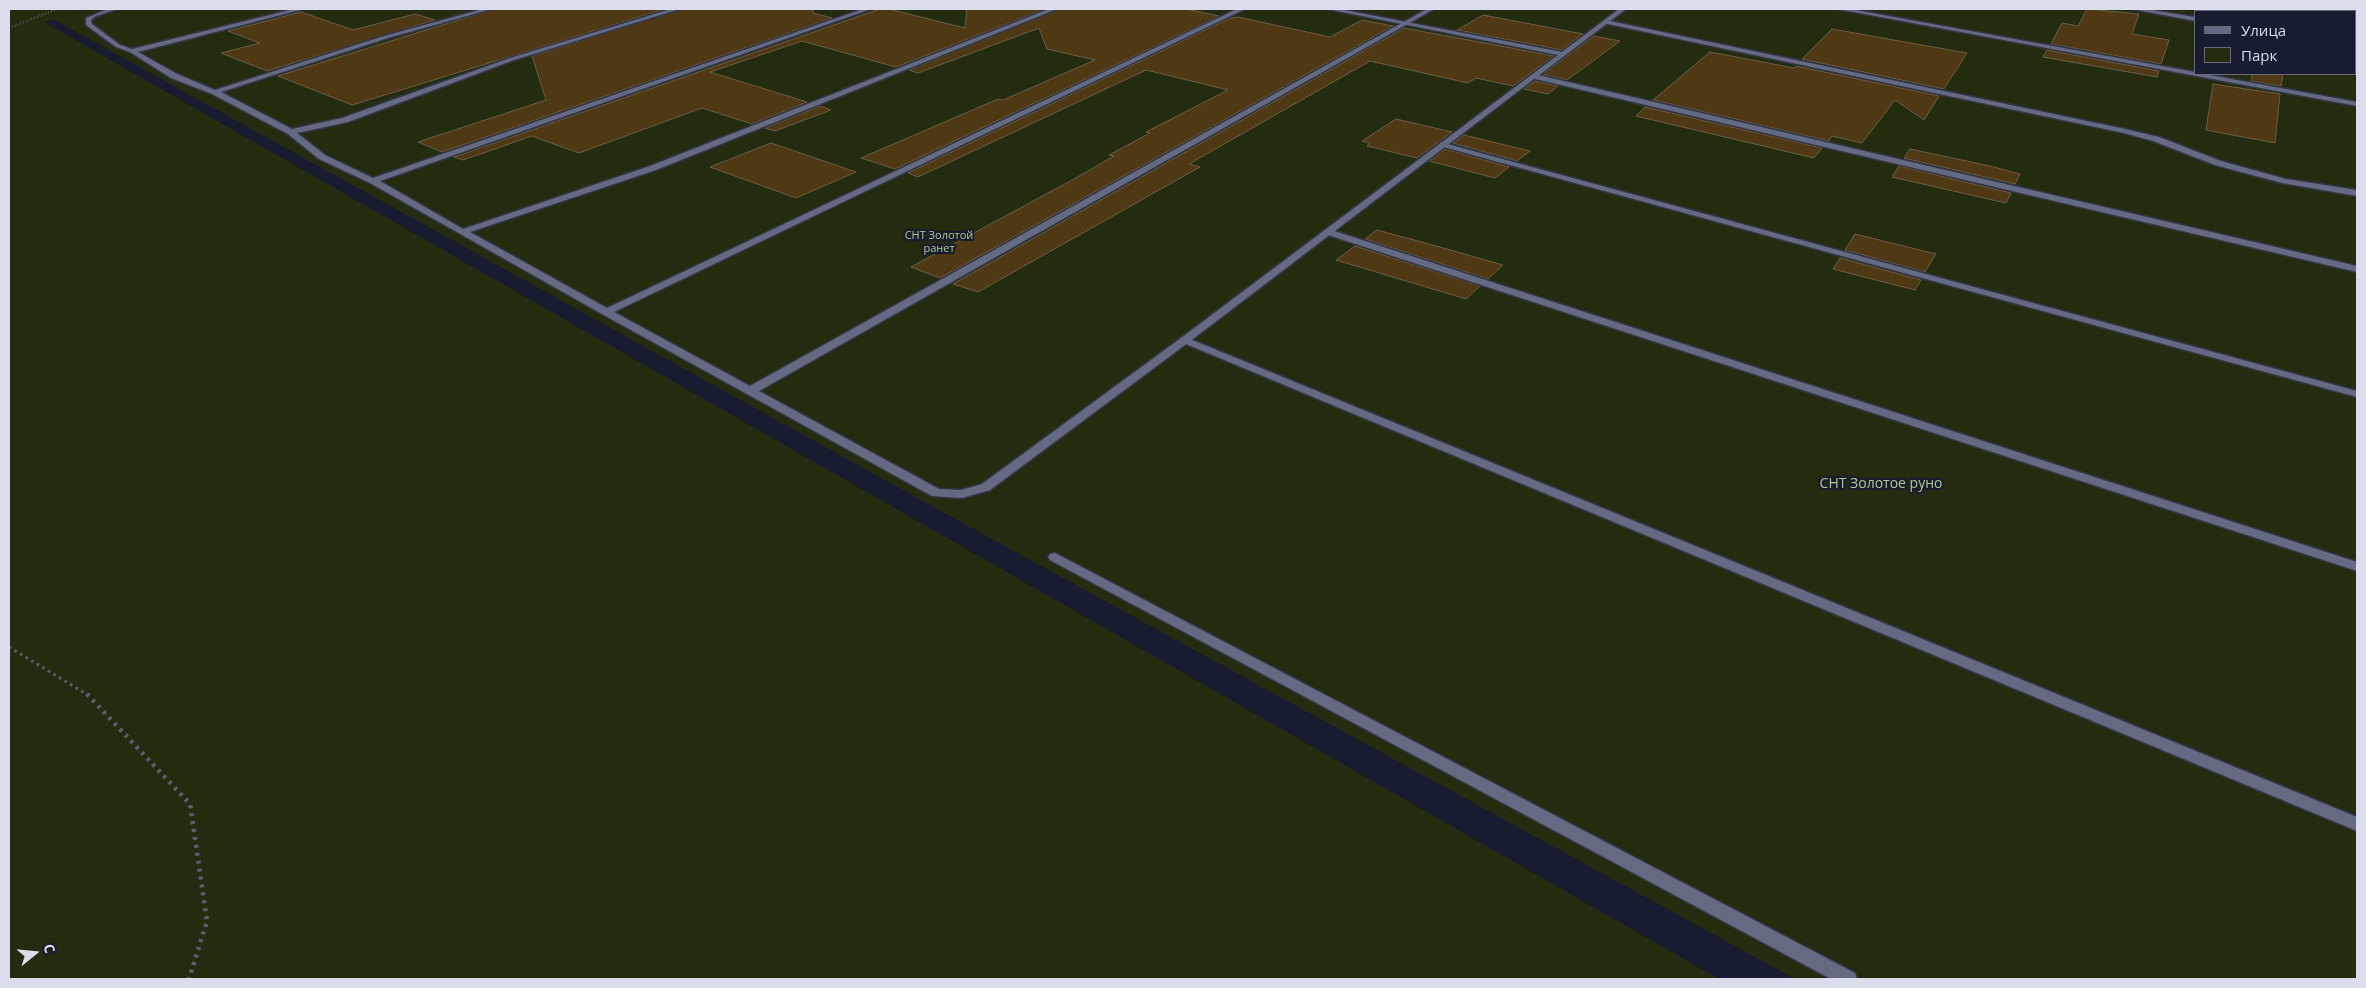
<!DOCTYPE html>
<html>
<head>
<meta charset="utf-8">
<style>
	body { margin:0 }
	#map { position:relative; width:2366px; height:988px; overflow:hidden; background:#181c30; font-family:"Open Sans",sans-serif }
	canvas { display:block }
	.frame { position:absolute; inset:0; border:10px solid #daddeb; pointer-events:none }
	.legend { position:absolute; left:2194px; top:10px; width:162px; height:65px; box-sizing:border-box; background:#181c30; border:1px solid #66697b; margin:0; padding:6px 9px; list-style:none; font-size:15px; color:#daddeb }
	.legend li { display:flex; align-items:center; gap:10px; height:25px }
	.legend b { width:25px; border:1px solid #66697b }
	.north { position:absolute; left:10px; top:928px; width:50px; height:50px; -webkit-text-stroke:4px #181c30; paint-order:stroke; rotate:73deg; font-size:14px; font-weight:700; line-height:20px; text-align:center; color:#daddeb }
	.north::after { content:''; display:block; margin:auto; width:18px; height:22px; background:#daddeb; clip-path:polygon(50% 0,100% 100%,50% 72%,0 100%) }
</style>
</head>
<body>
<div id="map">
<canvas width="2366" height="988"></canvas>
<div class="frame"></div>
<ul class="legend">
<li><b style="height:6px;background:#646a82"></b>Улица</li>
<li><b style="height:14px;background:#232c0f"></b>Парк</li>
</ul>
<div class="north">С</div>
</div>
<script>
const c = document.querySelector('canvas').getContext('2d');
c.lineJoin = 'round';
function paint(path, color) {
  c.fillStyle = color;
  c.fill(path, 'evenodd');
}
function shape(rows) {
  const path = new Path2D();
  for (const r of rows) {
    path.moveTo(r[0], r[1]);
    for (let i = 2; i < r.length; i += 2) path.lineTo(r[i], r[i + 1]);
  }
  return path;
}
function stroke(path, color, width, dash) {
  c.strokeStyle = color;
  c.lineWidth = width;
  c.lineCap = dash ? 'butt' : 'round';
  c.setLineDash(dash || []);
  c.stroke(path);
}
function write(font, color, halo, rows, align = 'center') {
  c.font = font + ' "Open Sans",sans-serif';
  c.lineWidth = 4.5;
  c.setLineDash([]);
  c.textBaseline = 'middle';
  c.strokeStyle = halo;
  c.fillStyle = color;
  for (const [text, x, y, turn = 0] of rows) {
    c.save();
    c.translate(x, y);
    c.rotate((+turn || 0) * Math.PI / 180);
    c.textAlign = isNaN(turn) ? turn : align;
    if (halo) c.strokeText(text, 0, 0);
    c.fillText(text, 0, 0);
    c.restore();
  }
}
paint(shape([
	[9,9,85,9,44,22,1719,979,9,979],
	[88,9,2357,9,2357,979,1795,979,959,521,53,19],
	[2195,11,2355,11,2355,74,2195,74]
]), '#232c0f');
const building = shape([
	[494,9,665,9,352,105,278,76,494,9],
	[682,9,812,9,813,13,832,18,442,152,418,142,546,100,532,56,682,9],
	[880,9,889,9,965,28,967,9,1045,9,896,67,802,41,710,72,807,102,752,124,702,108,579,153,532,136,463,160,454,157,880,9],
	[1059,9,1186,9,1219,16,895,169,861,158,998,99,1003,100,1095,60,1047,49,1039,28,918,73,909,70,1059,9],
	[2087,9,2139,14,2132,34,2169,40,2161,64,2051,44,2062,23,2078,26,2087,9],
	[301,12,353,30,415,14,435,20,267,71,221,53,260,43,228,31,301,12],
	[1483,15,1583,34,1562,50,1457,30,1483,15],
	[1238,17,1330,37,1362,20,1393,26,940,278,911,267,1074,179,1114,156,1109,155,1150,133,1146,132,1228,90,1146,70,918,177,908,173,1230,18,1238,17],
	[1404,28,1554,56,1513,86,1476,78,1468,83,1370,61,1189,164,1200,167,978,292,953,284,1404,28],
	[1832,29,1967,53,1944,89,1802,59,1832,29],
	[1594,36,1620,41,1567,80,1543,74,1594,36],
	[2047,50,2159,71,2157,77,2043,57,2047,50],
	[1710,52,1794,68,1796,66,1939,96,1924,120,1895,100,1862,143,1832,136,1829,141,1653,100,1710,52],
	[2252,74,2283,74,2281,86,2251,81,2252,74],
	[1535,81,1558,86,1548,94,1524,89,1535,81],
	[2213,84,2280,94,2275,143,2206,130,2213,84],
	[820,106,831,110,775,131,765,128,820,106],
	[1645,107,1822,148,1814,158,1636,116,1645,107],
	[1396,119,1452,132,1417,158,1367,146,1370,143,1362,141,1396,119],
	[1464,135,1530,151,1517,161,1453,143,1464,135],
	[771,143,856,172,796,198,710,167,771,143],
	[1445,149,1509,167,1495,178,1429,161,1445,149],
	[1910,149,1990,166,2020,174,2015,184,1904,158,1910,149],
	[1899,166,2011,193,2006,203,1892,177,1899,166],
	[1377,230,1429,244,1503,265,1488,279,1365,239,1377,230],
	[1855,234,1936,254,1925,272,1845,250,1855,234],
	[1355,246,1480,286,1466,299,1336,260,1355,246],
	[1840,258,1921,280,1915,290,1833,269,1840,258]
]);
paint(building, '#4e3914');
stroke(building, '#6b5d46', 1);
const service = shape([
	[108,9,117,9,96,16,91,20,92,24,120,45,132,49,294,9,304,9,138,52,177,74,215,90,384,36,483,9,492,9,388,38,221,92,292,129,342,118,510,58,671,9,680,9,514,60,348,122,297,133,325,155,373,178,863,9,871,9,380,181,463,229,650,166,1049,9,1057,9,656,170,470,232,607,308,1237,9,1245,9,614,312,750,386,1427,9,1434,9,759,391,939,489,961,490,986,483,992,487,990,490,962,498,932,496,602,314,370,183,319,159,288,134,212,94,171,78,130,52,116,47,86,25,86,18,108,9],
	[1838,9,1850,9,2195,72,2195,74,2204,74,2357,102,2357,106,1838,9],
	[2132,9,2145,9,2195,17,2195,21,2132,9],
	[1605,20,2125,129,2159,137,2221,161,2286,179,2357,190,2357,196,2282,183,2215,165,2153,141,2124,133,1603,23,1605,20],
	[2355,43,2357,43,2357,47,2355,47,2355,43],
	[1534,74,2357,266,2357,272,1531,78,1530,76,1534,74],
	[1440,142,2357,391,2357,397,1440,146,1440,142],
	[1328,229,2357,562,2357,571,1325,234,1325,230,1328,229],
	[1185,337,2357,817,2357,831,1181,342,1181,338,1185,337],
	[1055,553,1855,973,1857,979,1831,979,1050,560,1048,557,1050,554,1055,553]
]);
const minor = shape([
	[1327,9,1339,9,1562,52,1619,9,1626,9,1189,342,990,490,982,490,980,487,982,484,1181,338,1558,55,1327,9]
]);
stroke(service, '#333546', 3);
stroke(minor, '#333546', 3);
stroke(shape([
	[9,28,57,9]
]), '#5c5f71', 2, [1, 2]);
stroke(shape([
	[9,647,88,695]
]), '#5c5f71', 3, [2.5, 4]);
stroke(shape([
	[87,694,190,804,207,921,189,979]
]), '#5c5f71', 4.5, [3, 5]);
paint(service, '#646a82');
paint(minor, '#646a82');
write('11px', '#b2c988', '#181c30', [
	["СНТ Золотой",939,236],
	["ранет",939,249]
]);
write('14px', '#b2c988', '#181c30', [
	["СНТ Золотое руно",1881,484]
]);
</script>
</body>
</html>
